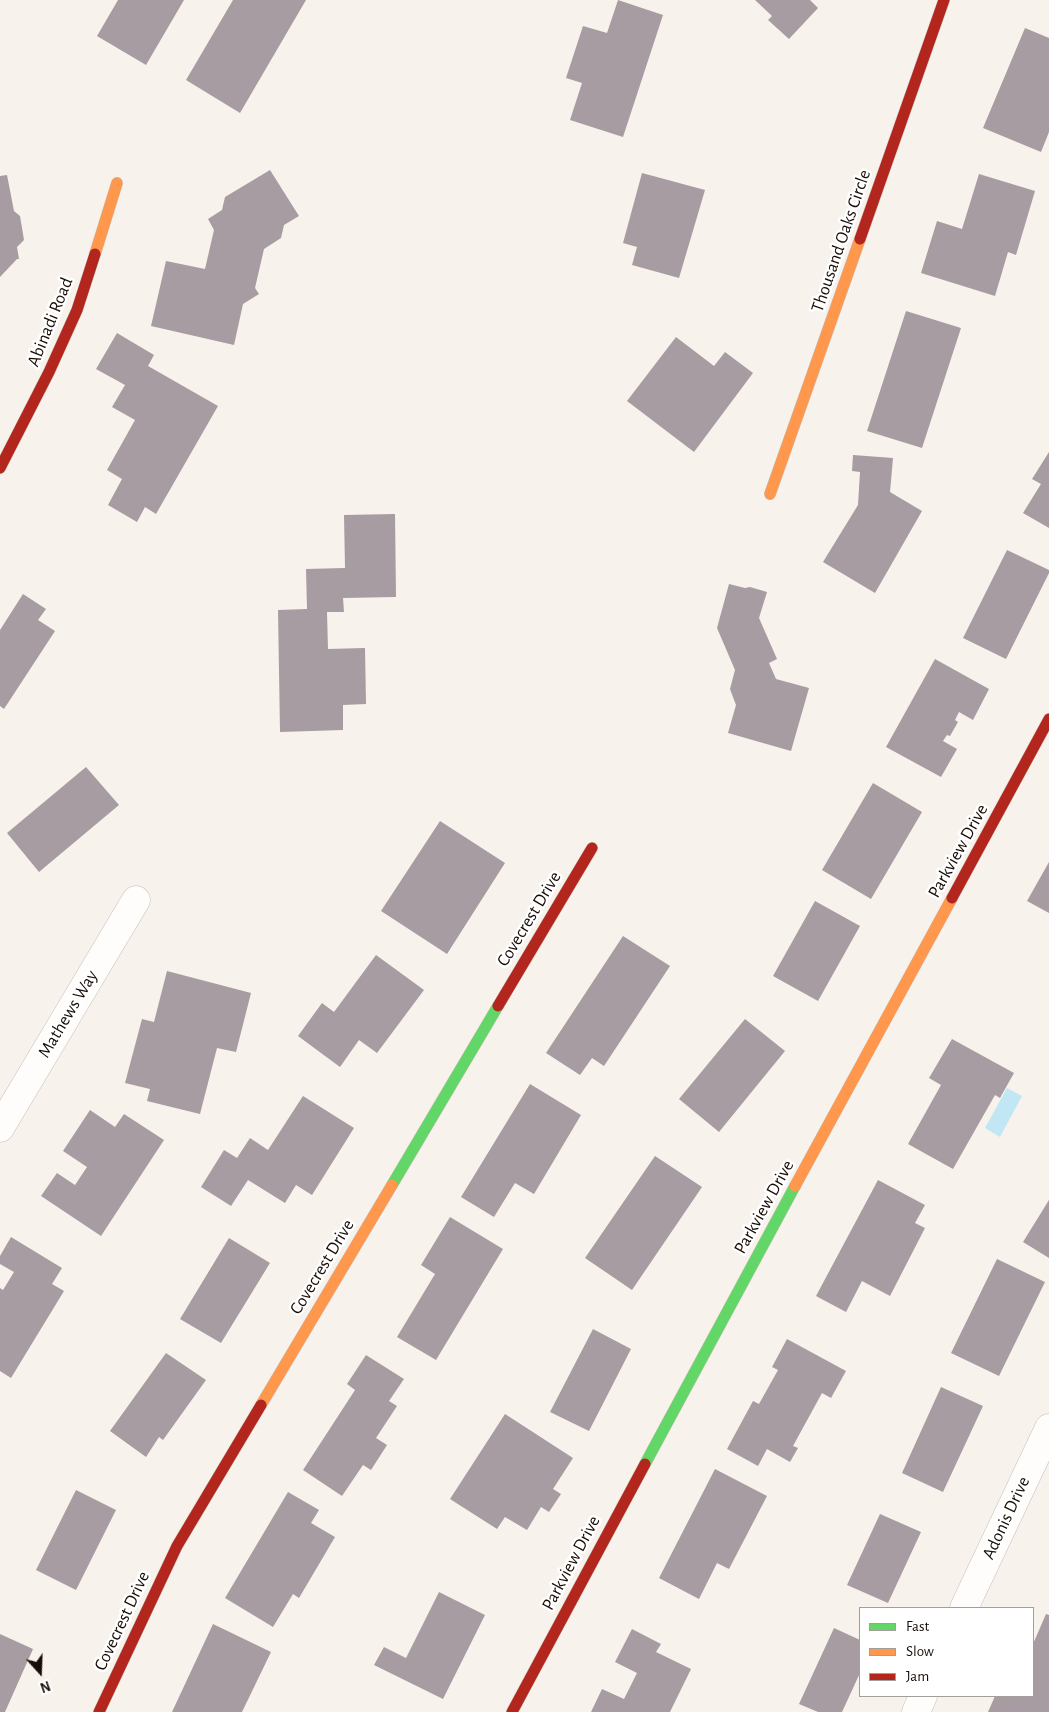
<!DOCTYPE html>
<html>
<head>
<meta charset="utf-8">
<style>
	body { margin:0 }
	#map { position:relative; width:1049px; height:1712px; overflow:hidden; background:#f8f2ec; font-family:"Alegreya Sans",sans-serif }
	canvas { display:block }
	.legend { position:absolute; left:859px; top:1607px; width:175px; height:90px; box-sizing:border-box; background:#fff; border:1px solid #a29e9b; margin:0; padding:6px 9px; list-style:none; font-size:15px; color:#170d06 }
	.legend li { display:flex; align-items:center; gap:10px; height:25px }
	.legend b { width:25px; border:1px solid #a29e9b }
	.north { position:absolute; left:15px; top:1647px; width:50px; height:50px; -webkit-text-stroke:4px #fff; paint-order:stroke; rotate:160deg; font-size:14px; font-weight:700; line-height:20px; text-align:center; color:#170d06 }
	.north::after { content:''; display:block; margin:auto; width:18px; height:22px; background:#170d06; clip-path:polygon(50% 0,100% 100%,50% 72%,0 100%) }
</style>
</head>
<body>
<div id="map">
<canvas width="1049" height="1712"></canvas>
<ul class="legend">
<li><b style="height:6px;background:#63d668"></b>Fast</li>
<li><b style="height:6px;background:#ff974d"></b>Slow</li>
<li><b style="height:6px;background:#b3261e"></b>Jam</li>
</ul>
<div class="north">N</div>
</div>
<script>
const c = document.querySelector('canvas').getContext('2d');
c.lineJoin = 'round';
function paint(path, color) {
  c.fillStyle = color;
  c.fill(path, 'evenodd');
}
function shape(rows) {
  const path = new Path2D();
  for (const r of rows) {
    path.moveTo(r[0], r[1]);
    for (let i = 2; i < r.length; i += 2) path.lineTo(r[i], r[i + 1]);
  }
  return path;
}
function stroke(path, color, width, dash) {
  c.strokeStyle = color;
  c.lineWidth = width;
  c.lineCap = dash ? 'butt' : 'round';
  c.setLineDash(dash || []);
  c.stroke(path);
}
function write(font, color, halo, rows, align = 'center') {
  c.font = font + ' "Alegreya Sans",sans-serif';
  c.lineWidth = 5;
  c.setLineDash([]);
  c.textBaseline = 'middle';
  c.strokeStyle = halo;
  c.fillStyle = color;
  for (const [text, x, y, turn = 0] of rows) {
    c.save();
    c.translate(x, y);
    c.rotate((+turn || 0) * Math.PI / 180);
    c.textAlign = isNaN(turn) ? turn : align;
    if (halo) c.strokeText(text, 0, 0);
    c.fillText(text, 0, 0);
    c.restore();
  }
}
paint(shape([
	[1007,1088,1022,1096,1000,1137,985,1128]
]), '#c1e7f4');
paint(shape([
	[118,0,184,0,146,65,97,36],
	[233,0,306,0,240,113,186,80],
	[618,0,663,15,623,137,570,120,582,83,566,78,583,26,607,33],
	[755,0,810,0,818,8,789,39,768,20,772,16],
	[1025,28,1049,38,1049,132,1041,152,983,128],
	[270,170,299,216,284,225,281,238,264,249,255,288,259,294,243,304,234,345,151,326,166,261,205,269,214,230,208,219,222,210,225,197],
	[642,173,705,190,679,278,632,265,637,247,623,243],
	[979,174,1035,191,1016,255,1008,252,995,296,921,273,937,221,962,229],
	[7,175,14,211,20,216,24,240,17,247,19,259,17,259,0,277,0,176],
	[906,311,961,328,922,448,867,431],
	[117,333,154,355,148,366,218,406,156,514,145,507,137,522,108,505,122,479,107,470,135,420,112,407,125,385,96,369],
	[676,337,714,366,725,352,753,373,694,452,627,401],
	[1049,452,1049,528,1023,513,1041,484,1032,479],
	[853,455,893,458,890,492,922,511,875,593,823,562,858,505,860,472,852,471],
	[395,514,396,597,343,598,344,612,327,612,328,649,365,648,366,704,343,705,343,730,280,732,278,610,307,609,306,569,345,568,344,515],
	[1007,550,1049,570,1049,573,1006,659,963,638],
	[729,584,745,588,750,587,767,592,759,618,777,659,769,663,776,679,809,688,791,751,728,733,736,705,730,689,735,670,717,628],
	[23,594,46,609,38,620,55,631,4,709,0,706,0,630],
	[935,659,989,689,973,720,959,712,955,720,958,722,950,736,947,735,943,741,957,749,941,777,886,747],
	[86,767,119,805,39,872,7,833],
	[873,783,922,812,871,899,822,870],
	[440,821,505,863,447,954,381,911],
	[1049,862,1049,913,1027,901],
	[815,901,860,926,818,1001,773,976],
	[623,936,670,966,604,1066,592,1058,580,1075,546,1053],
	[376,955,424,990,377,1053,359,1040,340,1067,298,1036,322,1003,334,1012],
	[167,971,251,993,236,1052,217,1048,200,1114,147,1101,150,1089,125,1083,142,1019,154,1022],
	[745,1019,785,1051,719,1132,679,1099],
	[952,1039,1014,1073,1000,1098,995,1095,953,1169,908,1144,941,1085,929,1078],
	[530,1084,581,1115,534,1194,515,1183,494,1217,461,1197],
	[303,1096,354,1128,312,1195,296,1185,285,1203,248,1180,231,1206,201,1187,224,1150,237,1158,250,1138,268,1150],
	[90,1110,115,1127,124,1114,164,1140,101,1236,41,1196,57,1173,75,1185,87,1167,63,1151],
	[655,1156,702,1187,632,1290,585,1258],
	[878,1180,925,1205,915,1223,925,1228,890,1296,862,1281,846,1312,816,1296],
	[1049,1200,1049,1258,1023,1242],
	[450,1217,503,1249,436,1360,397,1337,435,1274,421,1265],
	[11,1237,62,1268,52,1284,64,1291,11,1378,0,1371,0,1288,3,1290,14,1272,0,1264,0,1256],
	[229,1238,270,1263,221,1343,180,1319],
	[997,1259,1045,1282,999,1376,951,1353],
	[593,1329,631,1349,589,1431,550,1412],
	[787,1339,846,1371,831,1398,822,1393,793,1446,798,1448,790,1462,767,1449,758,1466,727,1449,753,1401,759,1404,778,1370,772,1367],
	[166,1353,206,1380,163,1440,159,1437,146,1457,110,1431],
	[366,1355,404,1379,389,1401,397,1406,376,1438,387,1445,371,1470,363,1465,342,1496,303,1470,355,1390,347,1384],
	[941,1387,983,1406,943,1492,902,1473],
	[505,1414,573,1458,553,1489,561,1494,549,1512,541,1507,527,1530,505,1517,497,1529,450,1499],
	[715,1469,767,1496,729,1569,717,1563,699,1599,659,1578],
	[76,1490,116,1510,76,1590,36,1570],
	[288,1492,319,1510,311,1523,335,1537,299,1598,293,1594,273,1627,225,1598],
	[880,1514,921,1532,888,1603,847,1585],
	[439,1592,485,1615,443,1699,374,1665,384,1647,406,1658],
	[1046,1614,1049,1615,1049,1712,988,1712,995,1696,1033,1696,1033,1644],
	[213,1624,271,1652,242,1712,172,1712],
	[834,1628,860,1640,860,1673,842,1712,818,1712,799,1704],
	[632,1629,661,1644,656,1652,691,1669,670,1712,591,1712,602,1689,624,1699,637,1673,615,1662],
	[0,1634,33,1649,5,1712,0,1712]
]), '#a69ca1');
const street = shape([
	[0,1128,136,900],
	[964,1608,1049,1428],
	[916,1712,923,1696]
]);
const fast = shape([
	[392,1185,498,1006],
	[645,1464,795,1186]
]);
const slow = shape([
	[95,254,117,183],
	[770,494,860,239],
	[795,1186,952,898],
	[261,1405,392,1185]
]);
const jam = shape([
	[860,239,944,0],
	[0,468,49,372,77,310,95,254],
	[952,898,1049,719],
	[498,1006,592,848],
	[99,1712,177,1546,261,1405],
	[512,1712,645,1464]
]);
stroke(street, '#c7bfb8', 29);
stroke(fast, '#c7bfb8', 12);
stroke(slow, '#c7bfb8', 12);
stroke(jam, '#c7bfb8', 12);
stroke(street, '#fefdfc', 28);
stroke(fast, '#63d668', 11);
stroke(slow, '#ff974d', 11);
stroke(jam, '#b3261e', 11);
write('18px', '#170d06', '#fff', [
	["Thousand Oaks Circle",841,241,-71],
	["Abinadi Road",50,322,-68],
	["Parkview Drive",958,851,-61],
	["Covecrest Drive",529,919,-59],
	["Mathews Way",68,1014,-59],
	["Parkview Drive",764,1207,-61],
	["Covecrest Drive",322,1267,-59],
	["Adonis Drive",1006,1518,-65],
	["Parkview Drive",571,1563,-62],
	["Covecrest Drive",122,1621,-65]
]);
</script>
</body>
</html>
